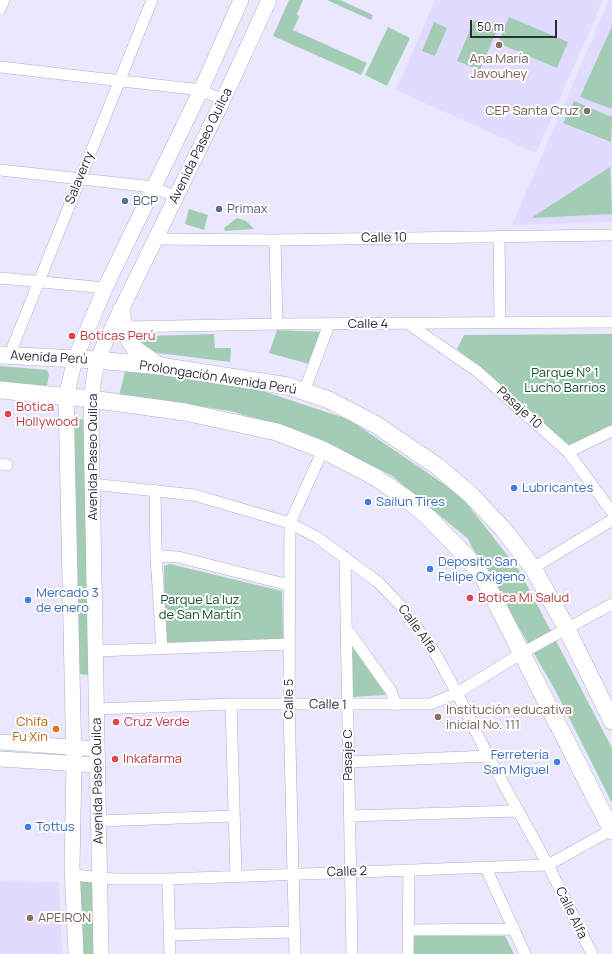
<!DOCTYPE html>
<html>
<head>
<meta charset="utf-8">
<style>
	body { margin:0 }
	#map { position:relative; width:612px; height:954px; overflow:hidden; background:#eae7fe; font-family:Manrope,sans-serif }
	canvas { display:block }
	.scale { position:absolute; left:470px; top:20px; width:87px; height:18px; box-sizing:border-box; border:2px solid #2e2c37; border-top:0; padding-left:5px; font-size:12px; line-height:14px; white-space:nowrap; color:#2e2c37; -webkit-text-stroke:3px #fff; paint-order:stroke }
</style>
</head>
<body>
<div id="map">
<canvas width="612" height="954"></canvas>
<div class="scale">50 m</div>
</div>
<script>
const c = document.querySelector('canvas').getContext('2d');
c.lineJoin = 'round';
function paint(path, color) {
  c.fillStyle = color;
  c.fill(path, 'evenodd');
}
function shape(rows) {
  const path = new Path2D();
  for (const r of rows) {
    path.moveTo(r[0], r[1]);
    for (let i = 2; i < r.length; i += 2) path.lineTo(r[i], r[i + 1]);
  }
  return path;
}
function stroke(path, color, width, dash) {
  c.strokeStyle = color;
  c.lineWidth = width;
  c.lineCap = dash ? 'butt' : 'round';
  c.setLineDash(dash || []);
  c.stroke(path);
}
function write(font, color, halo, rows, align = 'center') {
  c.font = font + ' Manrope,sans-serif';
  c.lineWidth = 4;
  c.setLineDash([]);
  c.textBaseline = 'middle';
  c.strokeStyle = halo;
  c.fillStyle = color;
  for (const [text, x, y, turn = 0] of rows) {
    c.save();
    c.translate(x, y);
    c.rotate((+turn || 0) * Math.PI / 180);
    c.textAlign = isNaN(turn) ? turn : align;
    if (halo) c.strokeText(text, 0, 0);
    c.fillText(text, 0, 0);
    c.restore();
  }
}
paint(shape([
	[435,0,603,0,536,153,396,90],
	[609,0,612,0,612,222,512,225],
	[0,881,59,882,62,954,0,954]
]), '#e0dbff');
paint(shape([
	[289,0,303,0,297,14,299,17,293,30,367,63,361,75,273,36],
	[327,0,340,0,373,15,371,20],
	[509,17,568,42,557,68,498,43],
	[474,20,497,30,480,70,457,61],
	[434,22,447,28,435,56,422,51],
	[612,26,612,109,580,97],
	[388,27,410,38,387,86,365,75],
	[574,101,612,117,611,142,563,123],
	[610,167,612,214,531,218],
	[189,209,208,215,204,230,185,224],
	[237,218,246,221,254,229,225,231,224,228],
	[277,330,326,332,313,365,269,353],
	[214,334,215,348,231,348,230,362,158,353,146,348,139,338,146,336],
	[612,334,612,427,572,448,457,349,464,335],
	[0,366,47,370,49,374,47,386,0,381],
	[125,371,236,382,350,420,460,495,519,570,612,748,612,803,554,688,467,538,391,475,307,435,231,411,170,402,118,400],
	[73,418,86,420,91,675,78,674],
	[170,564,282,591,283,639,165,645,164,566],
	[352,648,353,648,386,695,353,697],
	[79,880,96,883,96,954,80,954],
	[411,936,505,936,514,954,412,954]
]), '#a2cdb4');
const street = shape([
	[0,9,4,0],
	[0,67,201,90,223,100],
	[0,170,153,187,176,197],
	[499,236,500,323],
	[156,239,275,240,612,235],
	[275,240,277,324],
	[0,278,105,288],
	[407,323,477,371,568,452,612,512],
	[124,327,277,324,612,322],
	[9,356,152,0],
	[304,392,329,324],
	[568,452,612,431],
	[0,464,7,465],
	[92,484,194,495,290,523,318,538,379,583,402,607,435,653,457,693,488,756,548,865,592,954],
	[155,490,156,556,162,649],
	[156,556,178,557,289,585],
	[345,557,352,954],
	[533,568,612,520],
	[347,629,391,691,396,705],
	[95,651,289,644],
	[231,704,236,876],
	[97,709,231,704,430,704,457,693,522,653,612,604],
	[349,762,488,756],
	[349,816,517,811],
	[99,821,233,816],
	[486,868,525,954],
	[73,875,114,879,168,879,548,865,611,830],
	[168,879,170,954],
	[408,930,514,929],
	[170,935,294,932],
	[295,954,289,704,290,523,323,450],
	[408,954,409,870]
]);
const secondary = shape([
	[0,742,97,749],
	[0,759,98,765],
	[76,954,72,866,74,764,66,397,75,359,105,288,201,90,241,0],
	[101,954,91,420,93,385,97,360,104,345,223,100,269,0]
]);
const primary = shape([
	[121,310,124,327,128,338,135,349,158,365],
	[0,355,97,360,160,366,288,386,329,400,375,424,437,466,471,495,503,529,533,568,567,629,612,721],
	[0,390,91,399,185,412,277,432,323,450,375,477,407,499,428,517,466,556,484,579,612,831]
]);
stroke(street, '#b2afca', 12);
stroke(secondary, '#b2afca', 16);
stroke(primary, '#b2afca', 18);
stroke(street, '#fff', 11);
stroke(secondary, '#fff', 15);
stroke(primary, '#fff', 17);
for (const [x, y, r, color] of [
	[499,45,4,"#8d6e63"],
	[587,111,4,"#8d6e63"],
	[125,201,4,"#5c6f8a"],
	[219,209,4,"#5c6f8a"],
	[72,336,4,"#e0444e"],
	[8,414,4,"#e0444e"],
	[514,488,4,"#3f7fe0"],
	[368,502,4,"#3f7fe0"],
	[430,569,4,"#3f7fe0"],
	[470,598,4,"#e0444e"],
	[28,600,4,"#3f7fe0"],
	[438,717,4,"#8d6e63"],
	[116,722,4,"#e0444e"],
	[56,729,4,"#e8710a"],
	[115,759,4,"#e0444e"],
	[557,762,4,"#3f7fe0"],
	[28,827,4,"#3f7fe0"],
	[30,918,4,"#8d6e63"]
]) {
  const dot = new Path2D();
  dot.arc(x, y, r, 0, 2 * Math.PI);
  c.fillStyle = color;
  c.fill(dot);
  stroke(dot, '#fff', 1.5);
}
write('13px', '#785e54', '#fff', [
	["Ana María",499,59,"center"],
	["Javouhey",499,74,"center"],
	["CEP Santa Cruz",579,111,"right"],
	["Institución educativa",446,710],
	["inicial No. 111",446,725],
	["APEIRON",38,918]
], 'left');
write('13px', '#2e2c37', '#fff', [
	["Avenida Paseo Quilca",201,146,-64],
	["Salaverry",80,178,-68],
	["Calle 10",384,238,-1],
	["Calle 4",368,324],
	["Avenida Perú",49,358,3],
	["Prolongación Avenida Perú",218,378,9],
	["Pasaje 10",519,408,42],
	["Avenida Paseo Quilca",93,457,-90],
	["Calle Alfa",417,629,54],
	["Calle 5",289,699,-90],
	["Calle 1",328,705,1],
	["Pasaje C",348,755,-90],
	["Avenida Paseo Quilca",98,781,-91],
	["Calle 2",347,872,-2],
	["Calle Alfa",571,913,64]
]);
write('13px', '#4e5e75', '#fff', [
	["BCP",133,201],
	["Primax",227,209]
], 'left');
write('13px', '#be3a42', '#fff', [
	["Boticas Perú",80,336],
	["Botica",16,407],
	["Hollywood",16,422],
	["Botica Mi Salud",478,598],
	["Cruz Verde",124,722],
	["Inkafarma",123,759]
], 'left');
write('13px', '#114f32', '#fff', [
	["Parque N° 1",565,373],
	["Lucho Barrios",565,388],
	["Parque La luz",200,600],
	["de San Martín",200,615]
]);
write('13px', '#366cbe', '#fff', [
	["Lubricantes",522,488],
	["Sailun Tires",376,502],
	["Deposito San",438,562],
	["Felipe Oxigeno",438,577],
	["Mercado 3",36,593],
	["de enero",36,608],
	["Ferretería",549,755,"right"],
	["San Miguel",549,770,"right"],
	["Tottus",36,827]
], 'left');
write('13px', '#c56008', '#fff', [
	["Chifa",48,722],
	["Fu Xin",48,737]
], 'right');
</script>
</body>
</html>
